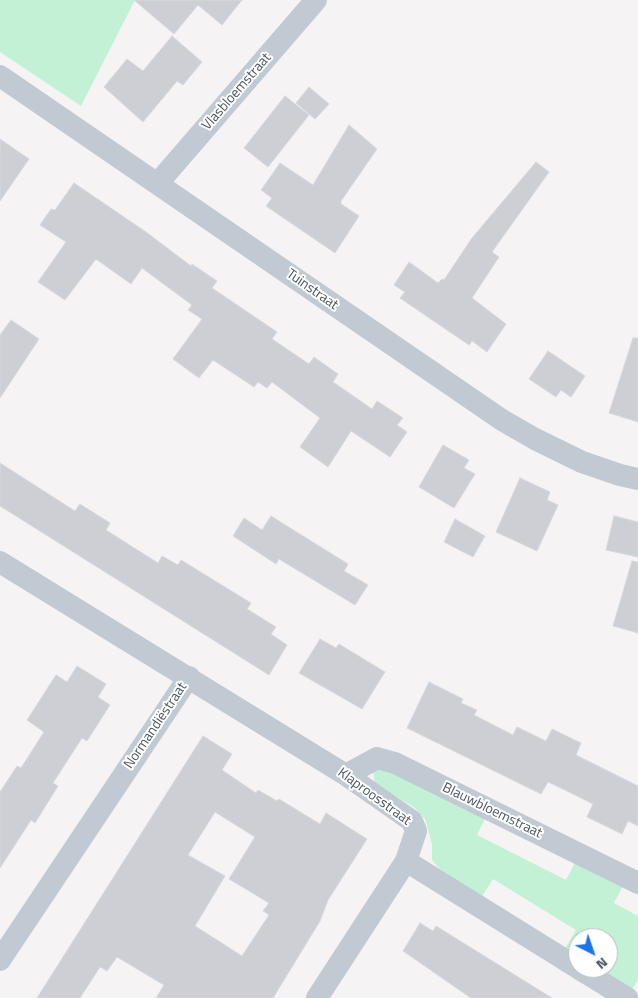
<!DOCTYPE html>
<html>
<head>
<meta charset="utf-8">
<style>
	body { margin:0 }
	#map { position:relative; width:638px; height:998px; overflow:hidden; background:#f5f3f3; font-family:"Titillium Web",sans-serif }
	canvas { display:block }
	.north { position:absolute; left:568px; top:928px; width:50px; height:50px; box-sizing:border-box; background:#fff; border:1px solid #b7bbc0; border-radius:50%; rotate:139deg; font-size:14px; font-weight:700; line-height:20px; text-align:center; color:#4a5661 }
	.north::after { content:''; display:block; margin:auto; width:18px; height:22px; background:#1a73e8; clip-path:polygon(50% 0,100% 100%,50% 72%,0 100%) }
</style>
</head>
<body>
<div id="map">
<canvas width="638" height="998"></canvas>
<div class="north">N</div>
</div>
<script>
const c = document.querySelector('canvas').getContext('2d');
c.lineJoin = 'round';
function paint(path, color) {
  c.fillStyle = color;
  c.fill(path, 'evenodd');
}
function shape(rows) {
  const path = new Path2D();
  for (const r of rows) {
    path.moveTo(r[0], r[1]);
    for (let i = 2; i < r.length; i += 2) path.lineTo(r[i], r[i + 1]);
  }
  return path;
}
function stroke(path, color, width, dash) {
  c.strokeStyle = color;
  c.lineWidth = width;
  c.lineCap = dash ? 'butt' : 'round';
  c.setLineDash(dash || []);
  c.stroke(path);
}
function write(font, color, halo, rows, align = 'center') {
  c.font = font + ' "Titillium Web",sans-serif';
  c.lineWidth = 4;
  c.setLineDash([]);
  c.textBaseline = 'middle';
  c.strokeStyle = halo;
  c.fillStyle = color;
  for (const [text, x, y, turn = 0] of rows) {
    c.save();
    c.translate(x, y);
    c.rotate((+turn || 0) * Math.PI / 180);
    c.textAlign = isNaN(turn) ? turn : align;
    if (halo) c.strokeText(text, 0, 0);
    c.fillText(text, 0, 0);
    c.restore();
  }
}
paint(shape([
	[0,0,135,0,81,106,0,52],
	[382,766,487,815,477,835,566,880,576,861,625,882,614,903,638,916,638,980,631,991,594,968,608,968,608,938,578,938,578,958,564,950,576,930,493,879,481,898,439,868,432,860,432,844,425,819,415,808,375,783,373,772]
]), '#c3f1d5');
const building = shape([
	[134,0,242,0,222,25,198,5,174,34,134,0],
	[172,36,202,62,183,85,177,81,143,122,104,87,127,59,143,71,172,36],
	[309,87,329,104,315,119,296,103,309,87],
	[285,96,309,115,268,167,244,148,285,96],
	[349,125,377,149,341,201,341,204,359,216,335,253,266,206,272,198,261,190,280,163,313,185,349,125],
	[0,139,29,159,0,201,0,139],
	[536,162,549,172,492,252,499,257,472,298,506,324,487,352,472,341,469,345,400,298,405,292,394,285,409,262,438,283,442,279,444,280,472,238,536,162],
	[74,183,146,232,191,266,192,264,217,281,212,288,277,332,272,339,309,364,314,357,338,374,333,382,372,409,377,401,403,418,397,425,407,432,390,457,351,431,328,467,300,447,320,418,272,382,267,388,258,382,254,387,213,360,199,378,173,359,202,319,188,310,192,305,142,268,131,284,96,259,65,300,38,282,66,242,40,225,51,209,55,210,74,183],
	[11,320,39,339,0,398,0,335,11,320],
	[633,338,638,338,638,422,609,413,633,338],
	[548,351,585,376,571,397,561,390,556,397,529,379,548,351],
	[443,445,469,460,464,468,475,474,454,508,419,487,443,445],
	[0,463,75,511,80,504,110,523,106,530,158,563,162,556,178,565,181,560,251,603,247,609,276,627,271,634,287,645,269,675,0,506,0,463],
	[520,478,550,492,547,500,558,505,537,551,496,532,520,478],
	[271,516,348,564,344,571,368,585,355,605,279,559,276,564,233,536,244,518,262,530,271,516],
	[614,516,638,522,638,557,606,550,614,516],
	[455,519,485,536,473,557,444,542,455,519],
	[632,561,638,562,638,633,613,626,632,561],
	[320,639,336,648,339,644,385,672,362,709,299,673,320,639],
	[77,666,106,684,98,697,110,705,87,741,82,738,53,783,58,786,35,823,31,820,0,868,0,792,17,766,21,768,44,732,27,720,56,675,67,682,77,666],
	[429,682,463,699,461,703,477,710,474,715,513,735,517,727,546,741,552,729,581,743,576,755,638,786,638,826,628,821,622,834,587,817,593,804,567,791,548,782,541,794,407,728,429,682],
	[203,736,232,754,222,770,256,793,258,790,277,801,279,799,320,824,326,813,367,839,328,900,320,921,273,998,156,998,164,985,117,957,107,971,100,967,80,998,37,998,203,736],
	[215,812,255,837,229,879,269,903,263,911,269,915,242,956,195,926,225,876,188,855,215,812],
	[420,923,433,931,436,926,552,998,471,998,403,951,420,923]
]);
paint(building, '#cdcfd5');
stroke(building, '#d7d9de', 1);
stroke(shape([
	[0,76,502,420,535,439,582,462,620,475,638,479],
	[158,183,316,0],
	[0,562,346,775,412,821,416,831,406,861,317,998],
	[346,775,377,758,395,763,638,883],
	[406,861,578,968],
	[0,960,189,677],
	[578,968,627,998]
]), '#c1cad2', 22);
write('14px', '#4a5661', '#fff', [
	["Vlasbloemstraat",237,92,-49],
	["Tuinstraat",312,290,35],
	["Normandiëstraat",156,726,-56],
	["Klaproosstraat",374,797,36],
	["Blauwbloemstraat",492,811,26]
]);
</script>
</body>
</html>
